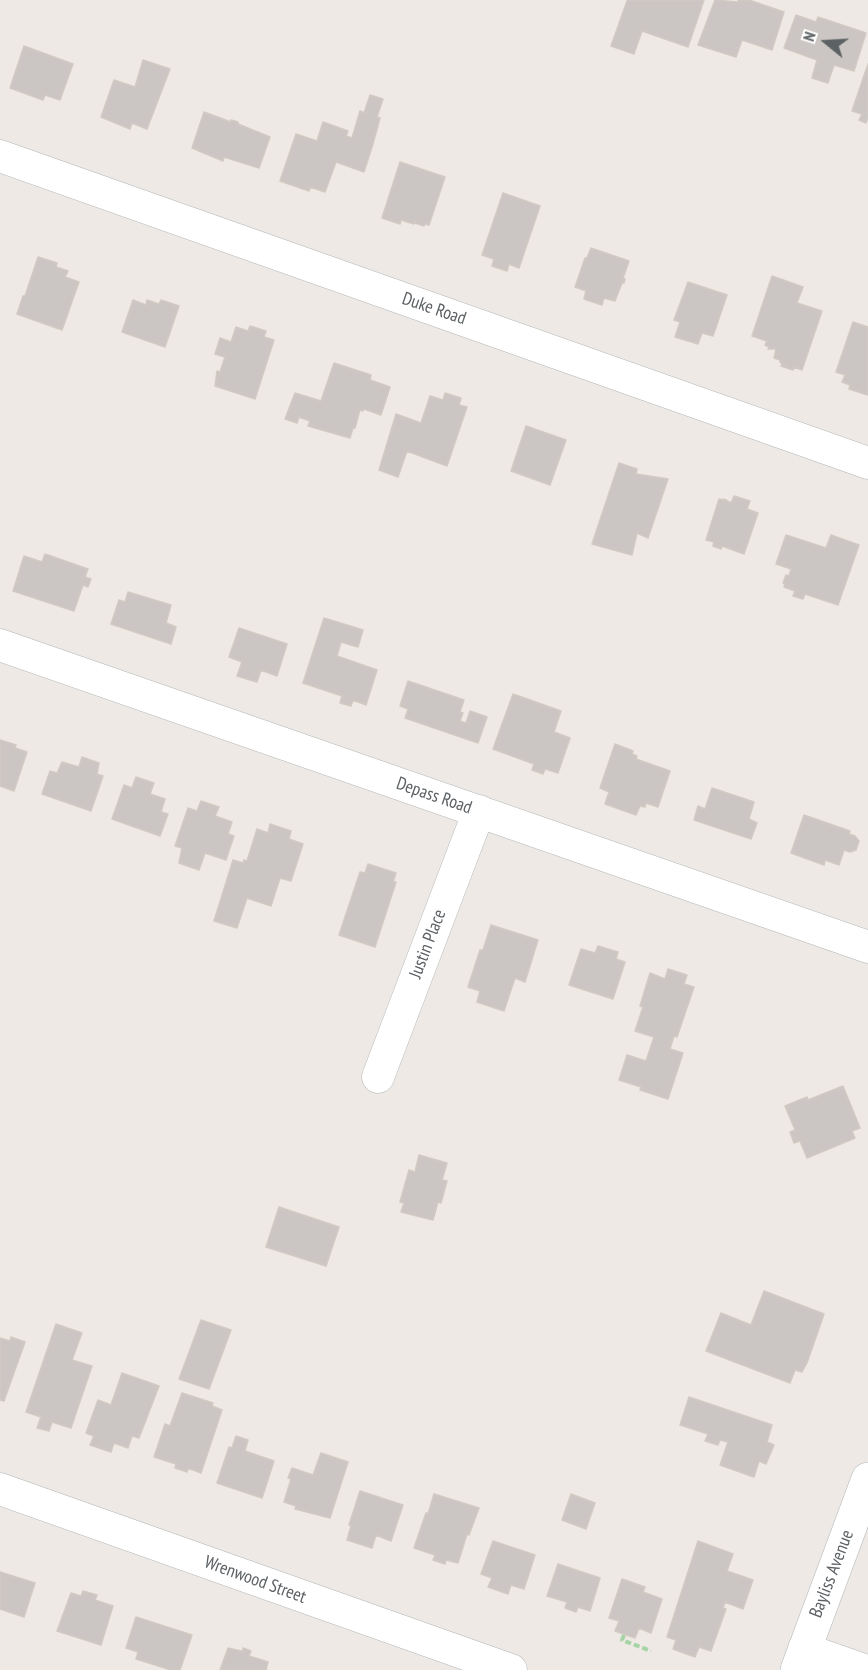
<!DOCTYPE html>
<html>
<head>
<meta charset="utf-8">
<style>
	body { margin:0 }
	#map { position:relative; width:868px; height:1670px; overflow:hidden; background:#eee9e4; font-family:"PT Sans Narrow",sans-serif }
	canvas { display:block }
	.north { position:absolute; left:796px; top:12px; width:60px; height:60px; -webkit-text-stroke:4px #fff; paint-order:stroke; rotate:288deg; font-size:16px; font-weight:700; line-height:24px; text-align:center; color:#5c6164 }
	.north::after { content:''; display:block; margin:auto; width:21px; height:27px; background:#5c6164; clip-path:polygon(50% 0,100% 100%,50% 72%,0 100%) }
</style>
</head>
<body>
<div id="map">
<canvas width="868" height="1670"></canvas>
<div class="north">N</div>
</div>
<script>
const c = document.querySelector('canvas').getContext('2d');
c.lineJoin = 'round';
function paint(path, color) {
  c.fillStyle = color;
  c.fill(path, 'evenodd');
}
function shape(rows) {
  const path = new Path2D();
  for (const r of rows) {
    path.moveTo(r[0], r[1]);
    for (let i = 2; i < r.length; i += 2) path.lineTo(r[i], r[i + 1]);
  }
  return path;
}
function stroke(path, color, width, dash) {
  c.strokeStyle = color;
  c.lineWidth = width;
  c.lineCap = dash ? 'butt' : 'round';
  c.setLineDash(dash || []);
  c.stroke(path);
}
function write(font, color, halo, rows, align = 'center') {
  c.font = font + ' "PT Sans Narrow",sans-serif';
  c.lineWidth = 5;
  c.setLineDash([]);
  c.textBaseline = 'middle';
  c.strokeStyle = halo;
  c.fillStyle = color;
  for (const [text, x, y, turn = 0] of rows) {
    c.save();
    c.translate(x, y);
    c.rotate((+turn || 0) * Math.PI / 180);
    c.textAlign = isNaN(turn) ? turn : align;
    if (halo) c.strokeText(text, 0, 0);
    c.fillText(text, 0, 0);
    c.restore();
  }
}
const building = shape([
	[629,0,704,0,688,47,642,31,634,54,611,46,627,1,629,0],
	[715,0,738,2,738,0,749,0,784,12,772,50,742,40,736,57,698,45,715,0],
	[796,15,816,22,818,17,866,33,854,71,834,65,828,83,812,78,817,60,784,48,796,15],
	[24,46,73,64,60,100,45,95,43,100,10,88,24,46],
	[143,60,170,69,147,129,132,123,130,129,101,117,114,80,135,87,143,60],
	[868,64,868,117,866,123,859,120,862,114,852,111,868,64],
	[370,95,383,99,377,117,380,118,373,144,364,172,336,162,325,192,310,187,309,191,280,181,296,134,317,141,323,122,348,131,346,136,352,138,360,111,364,113,370,95],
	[204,112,231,122,231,120,238,122,238,124,270,137,259,168,224,157,223,161,192,148,204,112],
	[400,162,445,177,429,225,425,224,424,226,415,223,415,220,414,224,401,220,400,224,382,218,400,162],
	[503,193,540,206,519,268,509,264,507,271,492,266,494,259,482,255,503,193],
	[591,248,629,261,623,278,625,279,624,283,622,283,615,301,604,298,602,305,584,299,586,291,575,287,585,258,587,258,591,248],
	[38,257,57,263,56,267,68,271,65,277,79,282,62,330,17,314,23,296,25,296,38,257],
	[772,276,803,287,797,303,822,311,802,370,794,367,793,370,781,366,782,363,780,362,780,360,774,358,776,349,768,349,769,347,765,345,767,341,752,336,772,276],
	[688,282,727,295,713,336,702,333,698,344,675,337,680,322,674,320,688,282],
	[133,300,146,305,147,300,159,304,161,300,179,306,165,347,122,332,133,300],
	[853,322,868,327,868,395,849,389,850,385,842,382,845,375,836,372,853,322],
	[250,326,266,331,264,337,274,340,255,399,215,386,217,371,220,372,225,357,215,354,220,338,231,342,236,327,248,331,250,326],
	[334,363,371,375,370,380,390,387,381,415,364,409,363,411,360,410,355,428,353,428,350,438,308,426,310,421,299,417,297,423,285,419,295,393,321,401,334,363],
	[445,393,461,398,459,405,467,407,447,466,407,451,398,477,379,470,396,414,421,423,430,396,443,400,445,393],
	[526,426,566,440,550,485,511,471,526,426],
	[619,463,637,469,636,474,668,479,648,538,637,533,632,555,592,544,619,463],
	[734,496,750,501,747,509,758,513,744,554,722,546,721,549,713,546,714,542,706,540,719,499,724,500,724,499,731,503,734,496],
	[786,535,826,548,831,535,859,545,838,605,805,594,803,599,793,596,795,591,784,587,785,584,783,583,786,575,789,576,791,569,776,564,786,535],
	[45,554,88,569,85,577,91,579,88,587,83,585,74,611,13,591,24,556,42,562,45,554],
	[128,592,171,605,166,623,176,627,171,644,111,624,119,600,125,602,128,592],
	[324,618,363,630,358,647,341,642,337,656,377,670,366,705,353,700,351,706,340,703,342,696,303,683,324,618],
	[239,628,287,644,277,676,261,670,257,682,237,676,242,662,229,657,239,628],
	[408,681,464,700,460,712,463,713,460,721,466,723,470,711,487,717,478,743,405,718,408,709,400,706,408,681],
	[513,694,561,711,554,732,570,738,558,773,545,769,543,774,532,770,534,764,493,749,513,694],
	[0,740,16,745,15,748,27,752,14,791,0,786,0,740],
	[615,744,633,751,632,754,637,756,636,759,670,771,658,807,646,803,645,807,640,806,636,815,605,804,609,792,600,788,615,744],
	[82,757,99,763,97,774,103,776,91,811,42,794,50,771,57,773,62,762,79,767,82,757],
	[136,777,154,783,150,794,165,799,161,812,168,814,160,836,112,819,124,785,132,788,136,777],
	[712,788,754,802,749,819,757,823,751,839,694,820,698,806,705,809,712,788],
	[201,801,219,807,215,816,232,822,228,834,234,836,226,860,205,853,199,870,179,863,182,848,175,846,188,808,197,811,201,801],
	[804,815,850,831,849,834,855,836,859,841,856,850,850,852,844,850,839,865,825,860,824,865,791,853,804,815],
	[270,824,291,831,289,839,303,844,291,881,280,878,271,906,247,898,237,928,214,921,233,860,243,863,244,860,247,861,257,829,268,833,270,824],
	[368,864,396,873,393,882,396,882,375,947,339,935,360,872,365,873,368,864],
	[491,925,538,940,525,982,515,978,504,1011,477,1002,480,991,468,987,480,950,483,950,491,925],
	[598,946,618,952,616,959,625,962,613,999,569,985,581,949,595,953,598,946],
	[668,969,687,975,684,984,694,987,677,1037,674,1036,670,1049,683,1053,668,1099,640,1090,641,1087,619,1080,627,1055,646,1061,654,1037,635,1031,643,1007,640,1006,650,973,665,979,668,969],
	[843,1086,860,1128,852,1131,855,1138,807,1158,800,1141,794,1143,790,1132,795,1130,785,1106,807,1097,808,1100,843,1086],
	[419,1155,447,1163,442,1180,447,1181,441,1203,438,1202,433,1220,401,1212,404,1203,400,1202,409,1170,415,1172,419,1155],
	[279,1207,339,1227,326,1266,266,1247,279,1207],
	[764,1291,824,1314,807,1363,802,1372,795,1370,790,1383,706,1351,721,1313,751,1325,764,1291],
	[201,1320,231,1330,209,1389,179,1379,201,1320],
	[56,1324,82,1333,72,1360,92,1366,71,1428,52,1422,49,1431,37,1428,41,1417,26,1412,56,1324],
	[11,1337,25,1342,4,1401,0,1400,0,1338,10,1341,11,1337],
	[122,1373,159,1386,139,1438,132,1436,128,1448,114,1443,111,1452,90,1445,94,1436,86,1433,98,1400,111,1405,122,1373],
	[182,1393,213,1403,212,1406,222,1410,201,1473,188,1468,187,1472,175,1468,176,1464,154,1457,165,1424,170,1426,182,1393],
	[689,1397,772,1425,767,1442,774,1445,766,1464,759,1461,754,1477,720,1465,728,1442,720,1440,718,1445,705,1441,708,1434,680,1425,689,1397],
	[236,1436,248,1440,245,1451,274,1461,262,1498,217,1483,229,1447,232,1448,236,1436],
	[321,1453,348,1462,330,1518,295,1509,296,1506,284,1502,291,1479,288,1478,292,1468,313,1475,321,1453],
	[360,1491,403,1505,391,1541,376,1535,372,1548,347,1540,351,1526,349,1525,360,1491],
	[434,1494,479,1508,469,1535,467,1534,458,1563,446,1560,445,1564,433,1560,435,1555,414,1548,426,1513,428,1514,434,1494],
	[571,1494,595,1503,586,1529,562,1520,571,1494],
	[493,1541,535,1555,524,1589,511,1585,508,1594,488,1587,492,1578,481,1574,493,1541],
	[698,1541,733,1554,727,1571,753,1580,743,1609,725,1602,723,1608,726,1609,711,1651,699,1647,695,1657,673,1649,676,1640,667,1637,698,1541],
	[558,1564,600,1578,590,1611,578,1607,576,1612,565,1608,567,1602,547,1596,558,1564],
	[0,1572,35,1583,24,1617,0,1609,0,1572],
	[622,1579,645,1587,643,1592,662,1599,651,1633,639,1628,635,1638,615,1631,619,1621,609,1618,622,1579],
	[83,1591,97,1595,95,1600,113,1606,101,1645,57,1631,71,1593,81,1596,83,1591],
	[136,1617,192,1635,180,1670,171,1670,136,1659,138,1652,126,1648,136,1617],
	[228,1648,241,1651,242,1653,243,1648,251,1651,249,1656,268,1662,266,1670,220,1670,228,1648]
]);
paint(building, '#cbc6c3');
stroke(building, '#d2c9c2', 1.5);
const street = shape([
	[0,156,868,463],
	[0,645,868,947],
	[378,1077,479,811],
	[0,1489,511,1670],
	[804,1649,864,1670]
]);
const secondary = shape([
	[797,1670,868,1479]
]);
stroke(street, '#b1b6b8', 33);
stroke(secondary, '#b0b5b8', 34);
stroke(shape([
	[624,1635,622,1640,651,1651]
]), '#a5d5a6', 4, [6, 3]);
stroke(street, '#fff', 32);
stroke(secondary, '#fff', 33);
write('18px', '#5c6164', '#fff', [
	["Duke Road",434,309,19],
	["Depass Road",434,796,19],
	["Justin Place",428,944,-69],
	["Bayliss Avenue",832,1574,-69],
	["Wrenwood Street",255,1580,20]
]);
</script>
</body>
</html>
